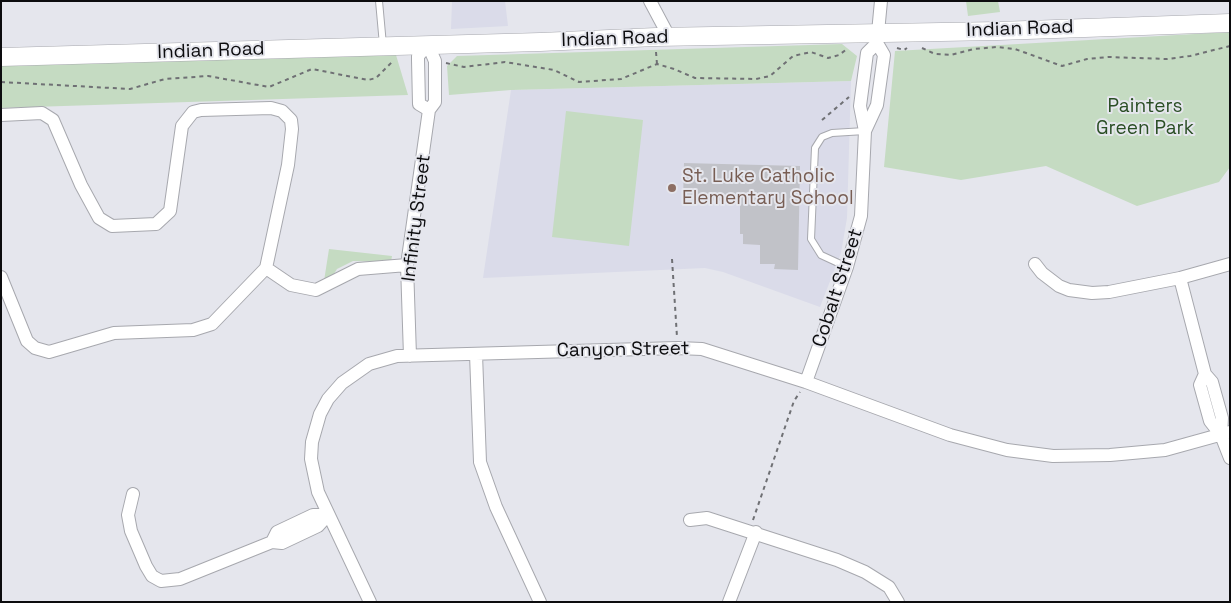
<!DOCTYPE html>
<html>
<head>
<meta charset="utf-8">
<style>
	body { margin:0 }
	#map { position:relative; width:1231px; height:603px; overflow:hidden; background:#e5e6ed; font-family:"Space Grotesk",sans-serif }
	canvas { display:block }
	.frame { position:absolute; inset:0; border:2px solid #0c0c0e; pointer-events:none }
</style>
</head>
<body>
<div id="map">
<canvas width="1231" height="603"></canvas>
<div class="frame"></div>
</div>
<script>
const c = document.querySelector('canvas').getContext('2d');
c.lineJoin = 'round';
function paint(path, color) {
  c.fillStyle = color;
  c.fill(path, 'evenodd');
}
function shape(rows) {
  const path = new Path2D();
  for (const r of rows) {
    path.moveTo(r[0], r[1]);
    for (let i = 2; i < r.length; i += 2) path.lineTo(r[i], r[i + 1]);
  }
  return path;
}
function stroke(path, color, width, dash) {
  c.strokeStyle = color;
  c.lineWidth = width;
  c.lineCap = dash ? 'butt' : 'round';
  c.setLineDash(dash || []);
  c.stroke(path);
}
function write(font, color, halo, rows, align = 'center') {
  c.font = font + ' "Space Grotesk",sans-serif';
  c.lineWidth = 4;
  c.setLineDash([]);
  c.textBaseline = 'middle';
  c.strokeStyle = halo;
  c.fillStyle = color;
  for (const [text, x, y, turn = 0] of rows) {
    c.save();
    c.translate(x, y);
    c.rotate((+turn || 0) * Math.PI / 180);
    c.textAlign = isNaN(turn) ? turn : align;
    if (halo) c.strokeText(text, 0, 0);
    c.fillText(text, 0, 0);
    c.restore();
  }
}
paint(shape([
	[452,1,505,1,508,26,451,29],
	[851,81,847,218,841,253,820,307,723,272,705,268,483,278,511,90]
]), '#dadbe9');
paint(shape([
	[966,1,998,1,1000,12,968,16],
	[1230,32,1230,167,1219,182,1137,206,1046,166,961,180,884,167,895,51],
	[842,44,857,56,851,81,511,90,449,95,447,66,457,56],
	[396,55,408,95,1,108,1,66],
	[566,111,643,120,629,246,552,237],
	[329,249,392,256,391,262,353,261,337,269,332,277,324,281]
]), '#c5dbc2');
paint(shape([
	[684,163,800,166,798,270,774,269,775,264,760,264,760,245,743,244,743,234,740,234,740,201,683,200]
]), '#c1c2c8');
const lane = shape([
	[379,1,383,45],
	[847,267,821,255,811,239,815,148,822,137,832,133,865,131]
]);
const street = shape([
	[650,1,666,31,666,37],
	[1,115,42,113,53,120,81,185,99,218,112,226,156,224,170,211,182,126,193,112,201,110,271,108,282,111,291,120,292,129,288,165,266,268,212,324,193,330,114,333,49,352,35,348,27,341,1,277],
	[865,131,877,105,884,55,877,43],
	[1035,264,1042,273,1059,286,1069,290,1092,293,1109,292,1180,278,1230,264],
	[266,268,291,285,316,290,358,269,407,265],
	[1180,278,1205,374,1212,382,1222,418,1221,435],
	[476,354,480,462,496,507,540,602],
	[410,356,407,265,429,110,435,102,435,61,428,45,418,56,418,60,419,104,429,110],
	[1205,374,1200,385,1210,421,1221,435,1230,458],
	[806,382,847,267,861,216,865,131,860,106,867,53,877,43,881,1],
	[133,494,128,515,131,531,146,566,152,576,161,581,180,579,272,542,282,543,318,526,328,515],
	[690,520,707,518,837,560,865,572,889,587,898,602],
	[272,542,277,532,313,515,328,515],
	[370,602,318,492,311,459,312,442,320,414,328,399,342,383,369,364,397,356,678,348,702,349,806,382,950,435,1007,450,1053,456,1110,455,1165,450,1230,432],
	[729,602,756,532]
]);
const secondary = shape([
	[1,57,540,42,656,37,998,31,1230,23]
]);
stroke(lane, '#a7a8ae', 8);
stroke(street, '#a7a8ae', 14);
stroke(secondary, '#a7a8ae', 19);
stroke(shape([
	[897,48,904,50,907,48],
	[922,48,935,54,951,55,974,49,997,47,1015,49,1062,66,1087,59,1108,57,1167,59,1190,56,1230,46],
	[656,52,657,64],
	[446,63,464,67,505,62,554,70,579,82,621,79,657,64,674,69,695,78,756,79,770,76,793,56,811,52,828,58,839,55,847,49],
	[1,82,130,89,165,79,208,76,269,87,312,69,368,80,376,78,393,61],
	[822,120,849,97],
	[672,259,677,337],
	[753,520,794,401,800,392]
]), '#6f7074', 2, [4, 4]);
stroke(lane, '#fff', 6);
stroke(street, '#fff', 12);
stroke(secondary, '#fff', 18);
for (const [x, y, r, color] of [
	[672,188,5,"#8d6e63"]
]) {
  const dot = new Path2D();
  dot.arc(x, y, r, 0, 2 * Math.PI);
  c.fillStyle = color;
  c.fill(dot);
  stroke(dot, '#e5e6ed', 2);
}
write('19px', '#0c0c0e', '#e5e6ed', [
	["Indian Road",1020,29,-2],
	["Indian Road",615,39,-2],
	["Indian Road",211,51,-2],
	["Infinity Street",417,218,-83],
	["Cobalt Street",838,288,-72],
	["Canyon Street",623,350,-1]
]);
write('19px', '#2a4e24', '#e5e6ed', [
	["Painters",1145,107],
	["Green Park",1145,129]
]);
write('19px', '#785e54', '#e5e6ed', [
	["St. Luke Catholic",682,177],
	["Elementary School",682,199]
], 'left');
</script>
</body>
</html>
